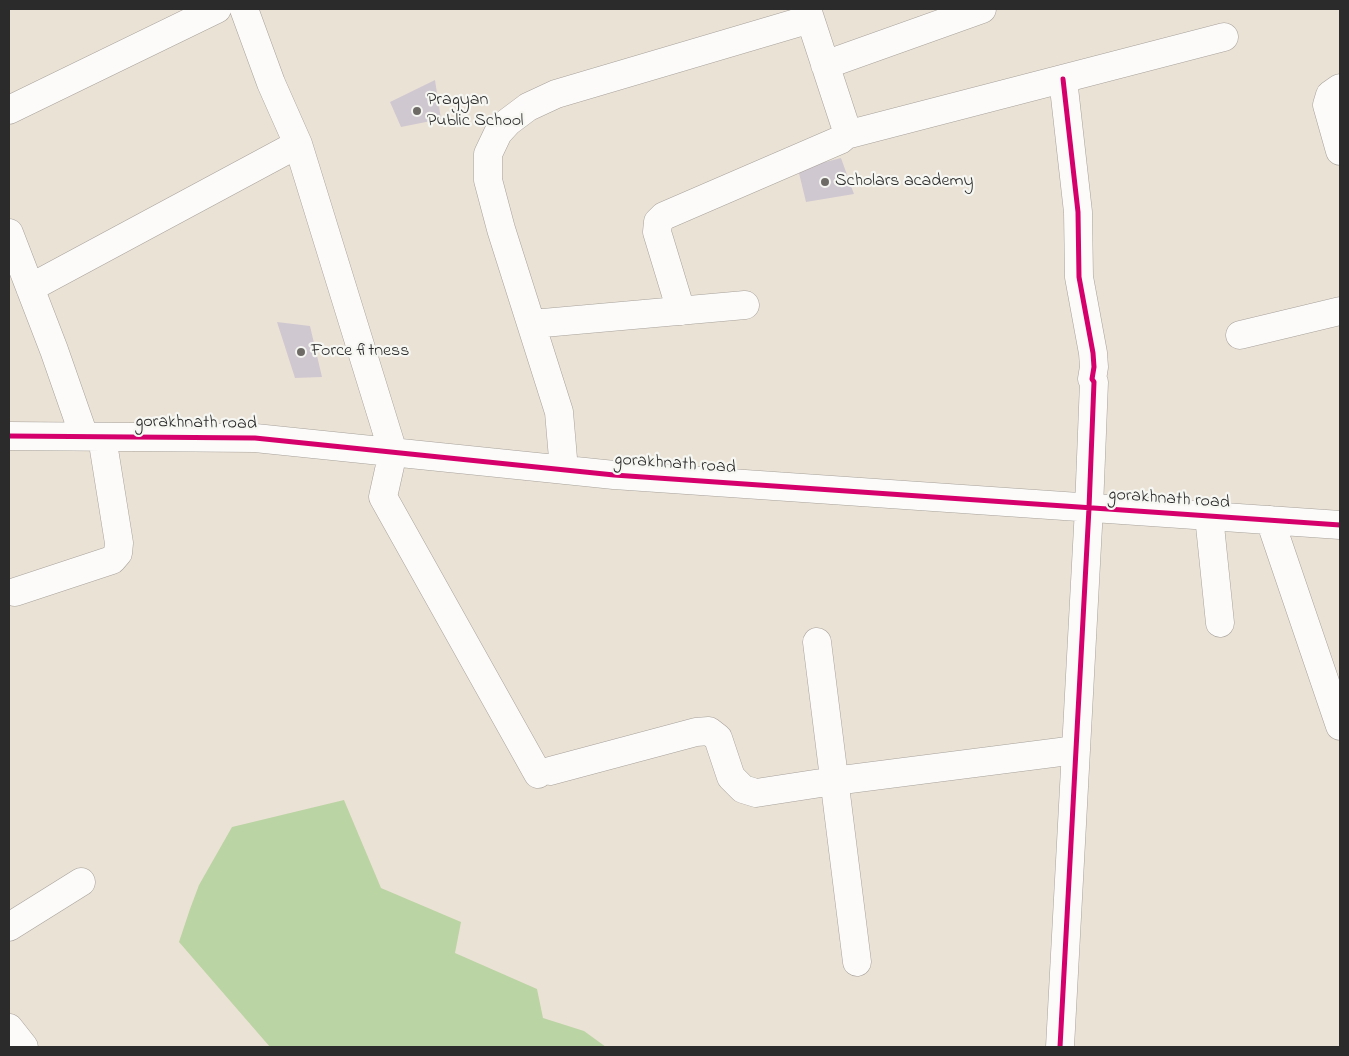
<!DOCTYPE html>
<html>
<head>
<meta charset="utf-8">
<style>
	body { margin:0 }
	#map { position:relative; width:1349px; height:1056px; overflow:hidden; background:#ebe2d6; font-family:"Indie Flower",sans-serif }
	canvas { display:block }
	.frame { position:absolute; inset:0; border:10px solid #2b2b2b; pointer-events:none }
</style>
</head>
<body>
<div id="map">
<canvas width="1349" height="1056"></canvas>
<div class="frame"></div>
</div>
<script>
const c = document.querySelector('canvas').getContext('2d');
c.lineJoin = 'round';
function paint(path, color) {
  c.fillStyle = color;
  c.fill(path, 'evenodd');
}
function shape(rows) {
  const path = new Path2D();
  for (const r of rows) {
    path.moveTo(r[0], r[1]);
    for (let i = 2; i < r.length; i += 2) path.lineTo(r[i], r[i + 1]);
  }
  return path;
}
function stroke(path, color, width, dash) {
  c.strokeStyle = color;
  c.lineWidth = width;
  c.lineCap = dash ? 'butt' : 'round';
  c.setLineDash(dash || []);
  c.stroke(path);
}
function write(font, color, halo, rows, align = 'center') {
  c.font = font + ' "Indie Flower",sans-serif';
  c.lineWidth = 4.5;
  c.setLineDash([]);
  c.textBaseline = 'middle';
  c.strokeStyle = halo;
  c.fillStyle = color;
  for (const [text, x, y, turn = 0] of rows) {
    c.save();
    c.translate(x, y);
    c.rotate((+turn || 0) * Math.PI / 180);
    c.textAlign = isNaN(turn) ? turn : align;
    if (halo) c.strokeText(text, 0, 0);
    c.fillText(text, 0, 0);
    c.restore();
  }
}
paint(shape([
	[344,800,381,888,461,922,455,953,537,989,543,1018,584,1031,606,1047,270,1047,179,942,190,909,199,885,232,827]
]), '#bbd4a3');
paint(shape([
	[435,80,441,119,401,127,390,102],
	[841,158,854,194,806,202,798,169],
	[277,322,310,326,322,377,295,378]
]), '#d0c8d0');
const minor = shape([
	[244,9,271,83,298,144,393,452,383,497,538,774],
	[807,9,846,128,846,135],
	[825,65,982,9],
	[1340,88,1330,95,1327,105,1340,151],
	[9,110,217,9],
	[9,233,54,350,84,436],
	[30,288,298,144],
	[681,311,657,232,658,222,664,216,840,140,846,135,1224,37],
	[532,324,745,305],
	[1240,335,1340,311],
	[9,436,255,438,614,475,1340,525],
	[564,470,559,412,501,229,488,180,488,154,498,133,508,122,528,107,556,94,810,19],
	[1209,516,1220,623],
	[1270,520,1340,726],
	[15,592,112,560,118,553,119,543,102,437],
	[817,642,857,962],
	[550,771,696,732,709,731,718,738,731,777,743,789,756,793,834,781,1076,750],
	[9,927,81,882],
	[9,1028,24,1047],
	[1060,1047,1089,508,1094,382,1092,379,1094,367,1093,353,1079,277,1078,212,1063,79]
]);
stroke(minor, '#a6a19a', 29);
stroke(minor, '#fcfbf9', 28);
stroke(shape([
	[9,436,255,438,614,475,1340,525],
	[1060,1047,1089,508,1094,382,1092,379,1094,367,1093,353,1079,277,1078,212,1063,79]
]), '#d6006c', 5);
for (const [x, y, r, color] of [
	[417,111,5,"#6e6b67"],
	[825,182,5,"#6e6b67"],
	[301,352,5,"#6e6b67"]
]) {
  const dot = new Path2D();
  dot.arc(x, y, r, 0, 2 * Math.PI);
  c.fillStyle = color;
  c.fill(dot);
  stroke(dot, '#f6f6f2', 2);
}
write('18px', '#2b2b2b', '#f6f6f2', [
	["Pragyan",427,101],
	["Public School",427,122],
	["Scholars academy",835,182],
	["Force fitness",311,352]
], 'left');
write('18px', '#2b2b2b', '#f6f6f2', [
	["gorakhnath road",196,424,1],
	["gorakhnath road",675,465,4],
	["gorakhnath road",1169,500,4]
]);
</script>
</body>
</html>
